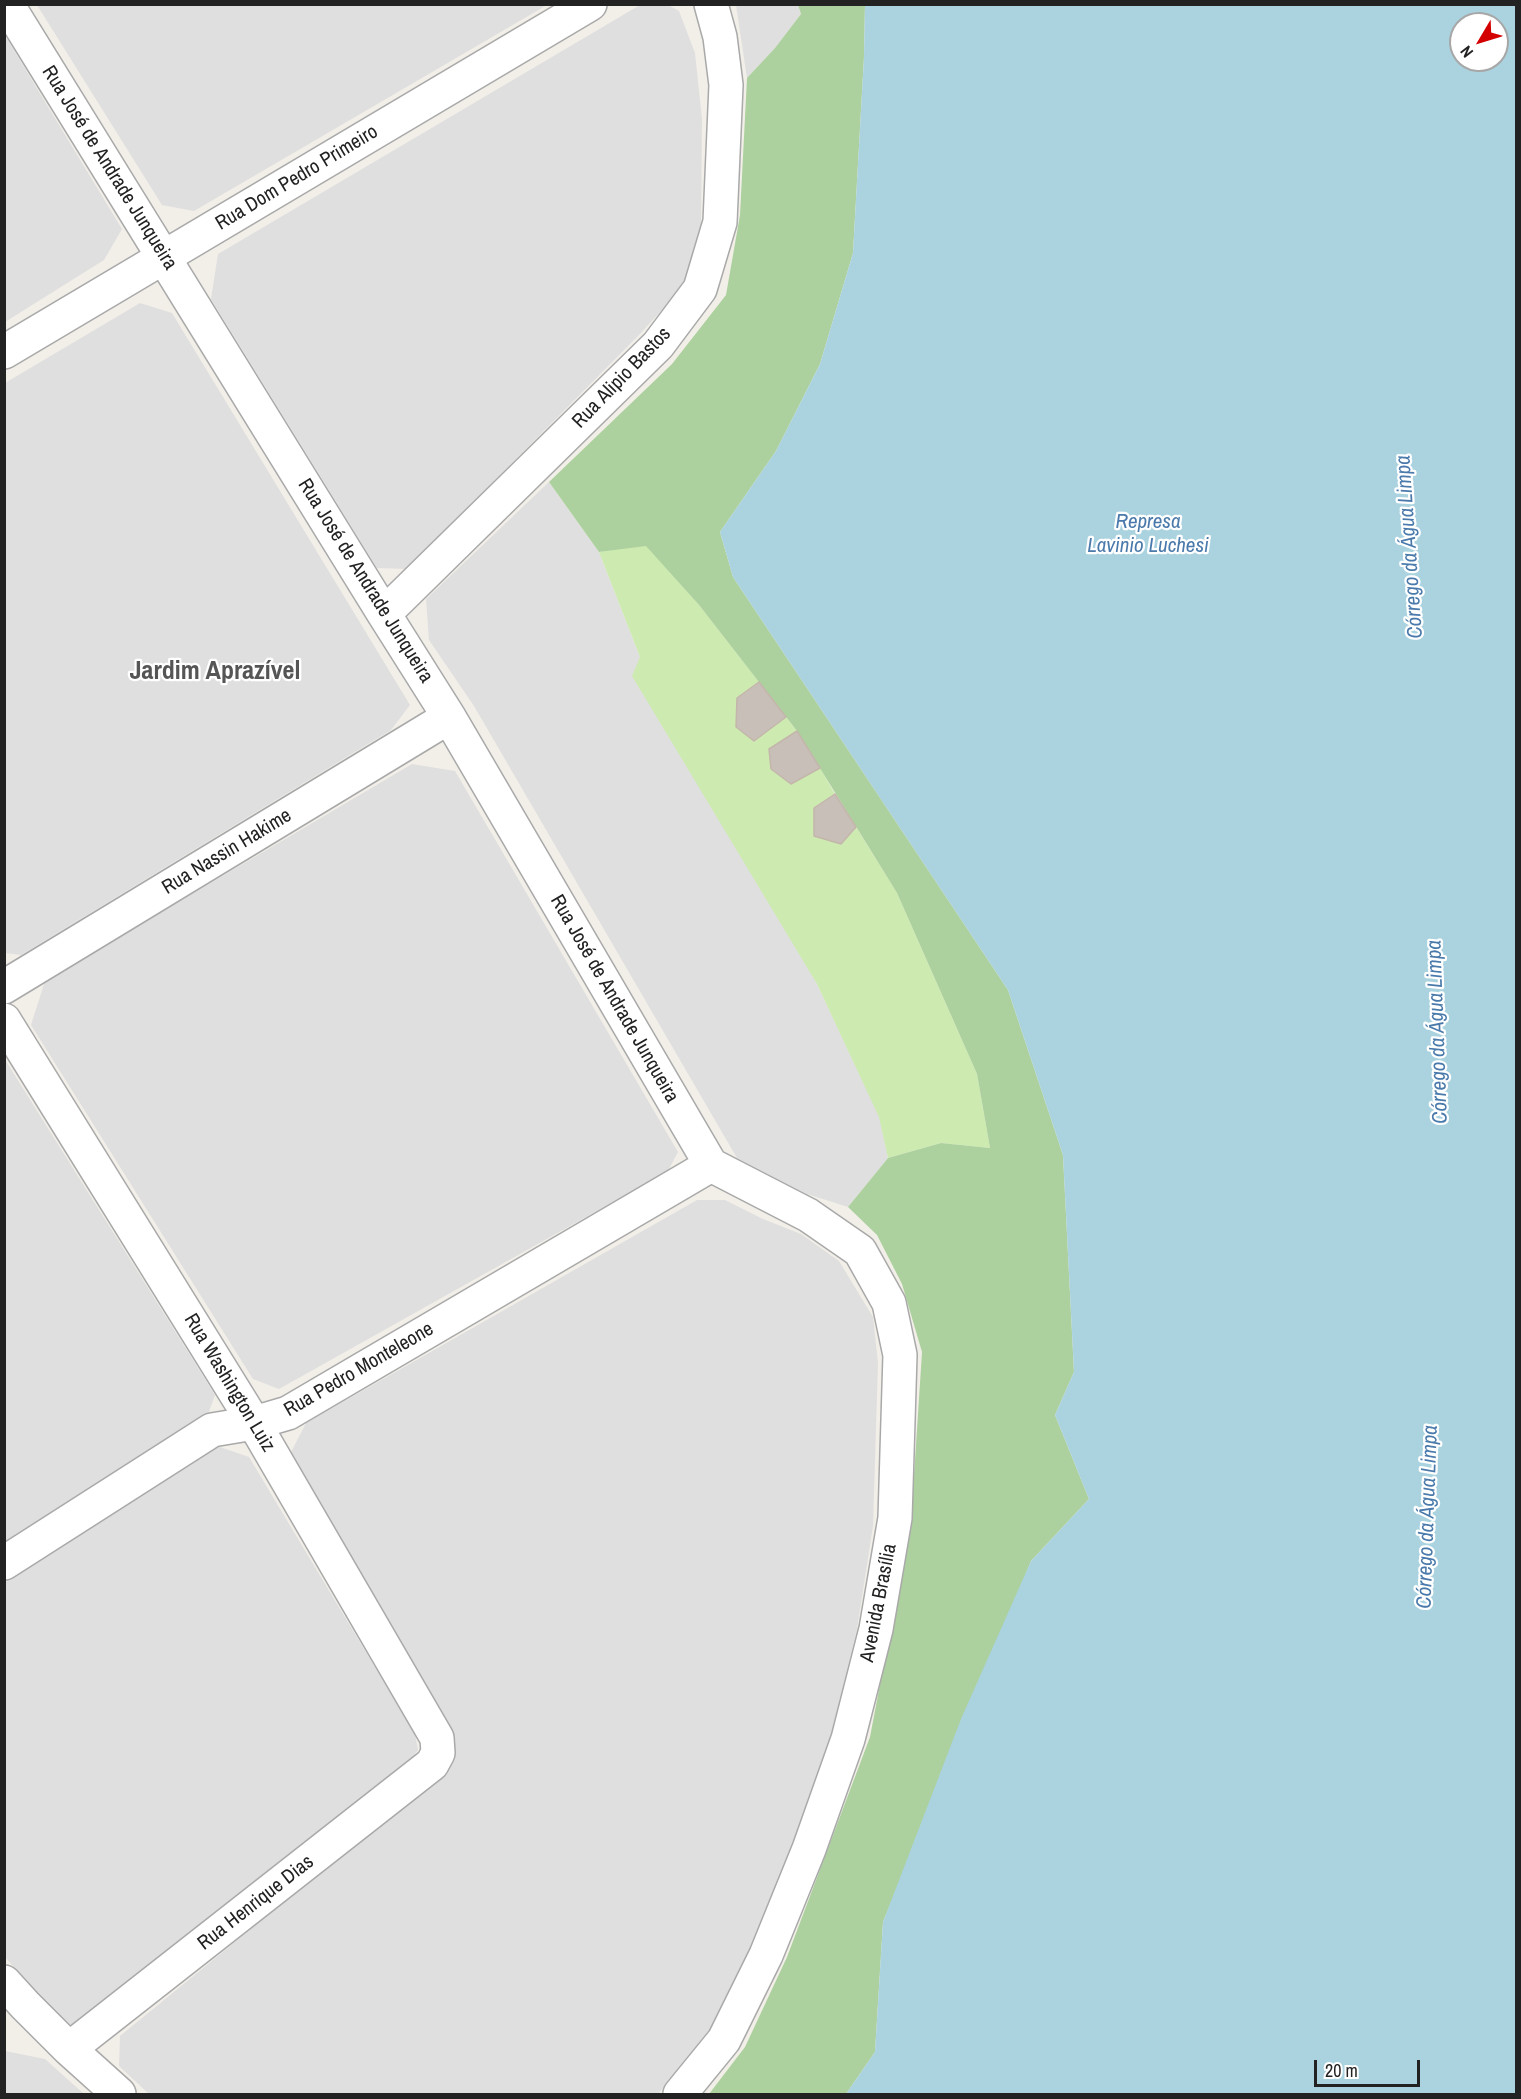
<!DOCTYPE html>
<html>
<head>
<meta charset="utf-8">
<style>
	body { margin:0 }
	#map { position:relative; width:1521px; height:2099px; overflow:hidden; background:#f2efe9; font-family:"Archivo Narrow",sans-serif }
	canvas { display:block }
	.frame { position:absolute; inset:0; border:6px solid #222; pointer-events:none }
	.north { position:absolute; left:1449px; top:12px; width:60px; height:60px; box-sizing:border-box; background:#fff; border:2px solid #a7a7a7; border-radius:50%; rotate:232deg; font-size:16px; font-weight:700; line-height:24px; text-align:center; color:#222 }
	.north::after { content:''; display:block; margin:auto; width:21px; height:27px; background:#d40000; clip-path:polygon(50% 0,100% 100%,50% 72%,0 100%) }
	.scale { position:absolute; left:1314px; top:2060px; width:106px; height:27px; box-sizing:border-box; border:3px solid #222; border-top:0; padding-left:8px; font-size:18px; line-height:21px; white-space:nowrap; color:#222; -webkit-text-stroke:4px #fff; paint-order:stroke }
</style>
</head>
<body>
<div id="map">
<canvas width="1521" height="2099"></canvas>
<div class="frame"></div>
<div class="north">N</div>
<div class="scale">20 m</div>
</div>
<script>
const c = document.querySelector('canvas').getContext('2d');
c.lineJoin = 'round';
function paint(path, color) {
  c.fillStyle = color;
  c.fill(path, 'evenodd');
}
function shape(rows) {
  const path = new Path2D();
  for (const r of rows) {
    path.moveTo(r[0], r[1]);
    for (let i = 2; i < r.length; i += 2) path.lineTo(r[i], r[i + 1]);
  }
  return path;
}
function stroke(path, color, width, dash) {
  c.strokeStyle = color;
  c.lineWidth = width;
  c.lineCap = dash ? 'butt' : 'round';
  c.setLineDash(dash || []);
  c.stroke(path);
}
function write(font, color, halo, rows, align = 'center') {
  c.font = font + ' "Archivo Narrow",sans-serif';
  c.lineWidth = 4.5;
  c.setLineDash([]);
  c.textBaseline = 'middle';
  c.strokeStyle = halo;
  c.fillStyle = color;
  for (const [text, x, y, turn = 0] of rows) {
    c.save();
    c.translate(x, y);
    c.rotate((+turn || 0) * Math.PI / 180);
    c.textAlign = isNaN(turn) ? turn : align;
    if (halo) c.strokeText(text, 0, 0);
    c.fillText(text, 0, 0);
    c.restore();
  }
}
paint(shape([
	[37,5,547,5,194,211,162,205],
	[640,5,668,5,679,11,695,53,702,119,701,225,682,288,639,335,407,569,377,568,211,299,218,254],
	[736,5,798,5,801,14,775,48,747,78],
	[4,34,122,229,104,260,5,322],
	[140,303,172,313,410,705,391,730,21,955,5,953,5,383],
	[549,482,599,552,640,657,817,984,880,1117,888,1158,848,1207,807,1194,737,1158,474,706,429,640,426,599],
	[412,764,455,771,678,1152,668,1171,279,1389,253,1379,31,1025,45,981],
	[4,1058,215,1395,207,1417,4,1546],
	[697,1200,725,1200,763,1219,801,1234,839,1261,873,1317,878,1363,873,1526,857,1629,830,1738,792,1847,749,1951,710,2031,658,2094,149,2094,119,2066,120,2036,438,1776,290,1454,306,1423],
	[217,1446,249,1457,415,1734,418,1750,408,1763,84,2025,64,2024,5,1957,4,1583],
	[5,2051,45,2059,84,2094,5,2094]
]), '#e0dfdf');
paint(shape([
	[646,545,699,605,759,682,737,698,736,727,754,741,786,717,797,731,769,749,771,769,791,783,820,768,835,794,814,808,814,836,841,844,856,827,897,893,977,1074,990,1148,941,1143,888,1158,879,1117,817,984,632,676,640,657,599,552]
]), '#cdebb0');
paint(shape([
	[798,5,865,5,864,57,853,253,820,364,776,451,720,532,733,577,1008,990,1063,1155,1074,1372,1055,1415,1089,1499,1031,1561,883,1922,875,2052,846,2094,709,2094,745,2047,787,1957,870,1737,911,1522,922,1352,902,1284,877,1235,848,1207,888,1158,941,1143,990,1148,977,1074,897,893,797,731,699,605,646,546,599,552,549,482,672,364,726,295,740,215,747,78,775,48,801,14]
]), '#add19e');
paint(shape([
	[865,5,1516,5,1516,2094,846,2094,875,2052,883,1922,961,1719,1031,1561,1089,1499,1055,1415,1074,1372,1063,1155,1008,990,733,577,720,532,776,451,820,364,853,253,864,57],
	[1461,24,1497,24,1497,60,1461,60]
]), '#aad3df');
const building = shape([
	[759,682,786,717,754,741,736,727,737,698,759,682],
	[797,731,820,768,791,784,771,769,769,749,797,731],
	[835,794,856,827,841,844,814,836,814,808,835,794]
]);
paint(building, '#c7bfb8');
stroke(building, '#c4b6ab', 1.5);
const minor = shape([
	[7,4,384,614,449,717,711,1165],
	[4,352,590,4],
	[384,614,658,345,700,289,720,222,726,85,720,37,711,4],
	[4,987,449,717],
	[4,1020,254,1423,437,1738,438,1753,432,1764,69,2049],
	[4,1563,212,1430,254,1423,288,1413,711,1165],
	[4,1982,25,2005,69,2049,119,2094],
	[680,2094,724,2040,766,1955,809,1849,848,1739,876,1629,895,1518,900,1355,889,1303,860,1251,808,1215,711,1165]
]);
stroke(minor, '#a9a9a9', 36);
stroke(minor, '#fff', 33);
write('20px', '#222', '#fff', [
	["Rua José de Andrade Junqueira",109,168,58],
	["Rua Dom Pedro Primeiro",297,178,-31],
	["Rua Alipio Bastos",622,378,-46],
	["Rua José de Andrade Junqueira",365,581,58],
	["Rua Nassin Hakime",227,852,-31],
	["Rua José de Andrade Junqueira",614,999,60],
	["Rua Pedro Monteleone",359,1370,-30],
	["Rua Washington Luiz",229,1383,59],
	["Avenida Brasília",879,1603,-79],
	["Rua Henrique Dias",256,1903,-38]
]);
write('italic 21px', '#4a7aab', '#fff', [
	["Represa",1148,522],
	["Lavinio Luchesi",1148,546],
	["Córrego da Água Limpa",1410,547,-94],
	["Córrego da Água Limpa",1438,1032,-92],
	["Córrego da Água Limpa",1428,1517,-88]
]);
write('bold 26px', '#555', '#fff', [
	["Jardim Aprazível",215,672]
]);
</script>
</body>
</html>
